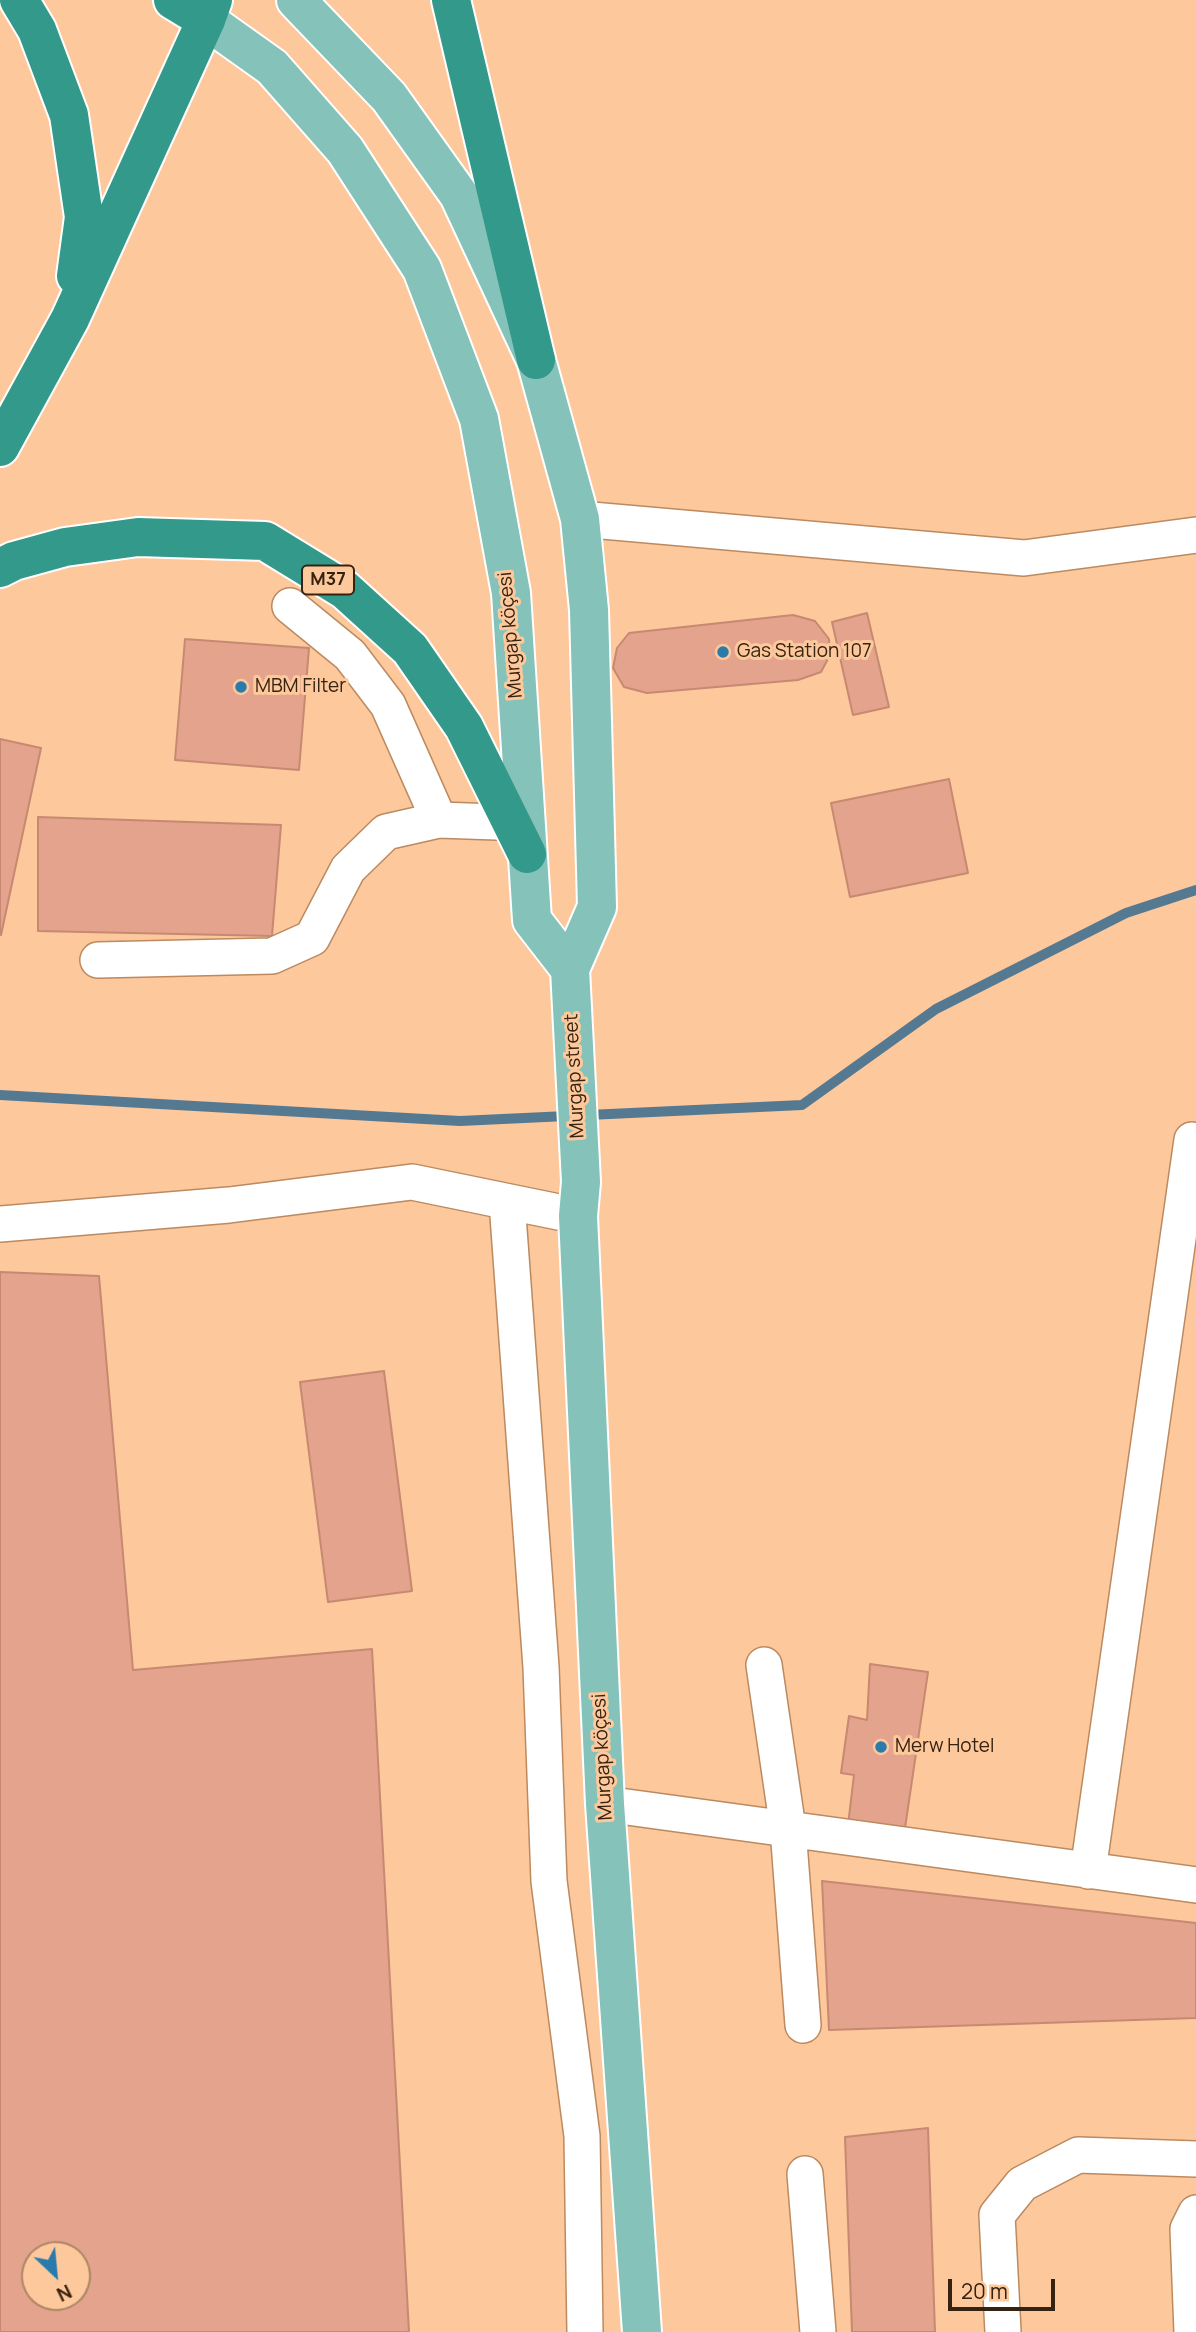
<!DOCTYPE html>
<html>
<head>
<meta charset="utf-8">
<style>
	body { margin:0 }
	#map { position:relative; width:1196px; height:2332px; overflow:hidden; background:#fdc89c; font-family:Manrope,sans-serif }
	canvas { display:block }
	.north { position:absolute; left:21px; top:2241px; width:70px; height:70px; box-sizing:border-box; background:#fdc89c; border:2px solid #ad8664; border-radius:50%; rotate:154deg; font-size:19px; font-weight:700; line-height:28px; text-align:center; color:#362210 }
	.north::after { content:''; display:block; margin:auto; width:24px; height:32px; background:#2b7aac; clip-path:polygon(50% 0,100% 100%,50% 72%,0 100%) }
	.scale { position:absolute; left:948px; top:2279px; width:107px; height:32px; box-sizing:border-box; border:4px solid #362210; border-top:0; padding-left:9px; font-size:21px; line-height:24px; white-space:nowrap; color:#362210; -webkit-text-stroke:5px #fdc89c; paint-order:stroke }
</style>
</head>
<body>
<div id="map">
<canvas width="1196" height="2332"></canvas>
<div class="north">N</div>
<div class="scale">20 m</div>
</div>
<script>
const c = document.querySelector('canvas').getContext('2d');
c.lineJoin = 'round';
function shape(rows) {
  const path = new Path2D();
  for (const r of rows) {
    path.moveTo(r[0], r[1]);
    for (let i = 2; i < r.length; i += 2) path.lineTo(r[i], r[i + 1]);
  }
  return path;
}
function stroke(path, color, width, dash) {
  c.strokeStyle = color;
  c.lineWidth = width;
  c.lineCap = dash ? 'butt' : 'round';
  c.setLineDash(dash || []);
  c.stroke(path);
}
function paint(path, color) {
  c.fillStyle = color;
  c.fill(path, 'evenodd');
}
function write(font, color, halo, rows, align = 'center') {
  c.font = font + ' Manrope,sans-serif';
  c.lineWidth = 6;
  c.setLineDash([]);
  c.textBaseline = 'middle';
  c.strokeStyle = halo;
  c.fillStyle = color;
  for (const [text, x, y, turn = 0] of rows) {
    c.save();
    c.translate(x, y);
    c.rotate((+turn || 0) * Math.PI / 180);
    c.textAlign = isNaN(turn) ? turn : align;
    if (halo) c.strokeText(text, 0, 0);
    c.fillText(text, 0, 0);
    c.restore();
  }
}
stroke(shape([
	[0,1095,460,1121,802,1105,936,1009,1126,913,1196,890]
]), '#557991', 10);
const building = shape([
	[867,613,889,707,853,715,832,622,867,613],
	[793,615,815,621,829,639,830,655,821,672,798,680,647,693,624,687,613,668,617,648,629,633,793,615],
	[185,639,309,648,299,770,175,760,185,639],
	[0,739,41,748,1,935,0,935,0,739],
	[949,779,968,873,850,897,831,803,949,779],
	[38,817,281,825,272,936,38,931,38,817],
	[0,1272,99,1276,133,1670,372,1649,409,2332,0,2332,0,1272],
	[35,2255,77,2255,77,2297,35,2297,35,2255],
	[384,1371,412,1591,328,1602,300,1382,384,1371],
	[870,1664,928,1672,905,1828,848,1825,854,1775,841,1773,849,1716,867,1720,870,1664],
	[822,1881,1196,1923,1196,2018,829,2030,822,1881],
	[928,2128,935,2332,852,2332,845,2137,928,2128]
]);
paint(building, '#e3a38c');
stroke(building, '#c78972', 2);
const minor = shape([
	[580,519,1024,558,1196,535],
	[290,606,350,655,388,705,439,820],
	[98,960,272,956,312,938,348,869,386,832,439,820,525,823],
	[507,1202,541,1667,549,1881,582,2136,585,2332],
	[0,1224,229,1205,412,1182,578,1216],
	[764,1665,788,1829,803,2025],
	[605,1804,1196,1885],
	[1088,1871,1192,1140],
	[805,2174,818,2332],
	[1003,2332,997,2215,1022,2184,1078,2155,1196,2159],
	[1192,2332,1188,2229,1196,2213]
]);
const major = shape([
	[296,0,389,97,459,195,536,360,580,519,589,610,597,907,570,969,581,1182,578,1216,605,1804,642,2332],
	[206,20,272,67,345,150,422,269,479,419,511,593,532,920,570,969]
]);
const highway = shape([
	[19,0,37,30,69,115,84,217,76,276],
	[173,0,206,20],
	[451,0,536,360],
	[0,447,70,319,206,20,213,0],
	[0,568,14,561,65,547,138,537,265,541,345,590,410,649,464,727,527,854]
]);
stroke(minor, '#bc8a60', 38);
stroke(major, '#fff', 42);
stroke(highway, '#fff', 42);
stroke(minor, '#fff', 35);
stroke(major, '#85c2b9', 38);
stroke(highway, '#33998a', 38);
for (const [x, y, r, color] of [
	[723,652,7,"#2b7aac"],
	[241,687,7,"#2b7aac"],
	[881,1747,7,"#2b7aac"]
]) {
  const dot = new Path2D();
  dot.arc(x, y, r, 0, 2 * Math.PI);
  c.fillStyle = color;
  c.fill(dot);
  stroke(dot, '#fdc89c', 2.5);
}
for (const [x, y, w] of [
	[328,580,52]
]) {
  const box = new Path2D();
  box.roundRect(x - w / 2, y - 14.5, w, 29, 5);
  c.fillStyle = '#fdc89c';
  c.fill(box);
  stroke(box, '#362210', 2);
}
write('bold 18px', '#362210', null, [
	["M37",328,580]
]);
write('19px', '#362210', '#fdc89c', [
	["Murgap köçesi",511,635,-95],
	["Murgap street",575,1076,-93],
	["Murgap köçesi",603,1757,-93]
]);
write('19px', '#362210', '#fdc89c', [
	["Gas Station 107",737,652],
	["MBM Filter",255,687],
	["Merw Hotel",895,1747]
], 'left');
</script>
</body>
</html>
